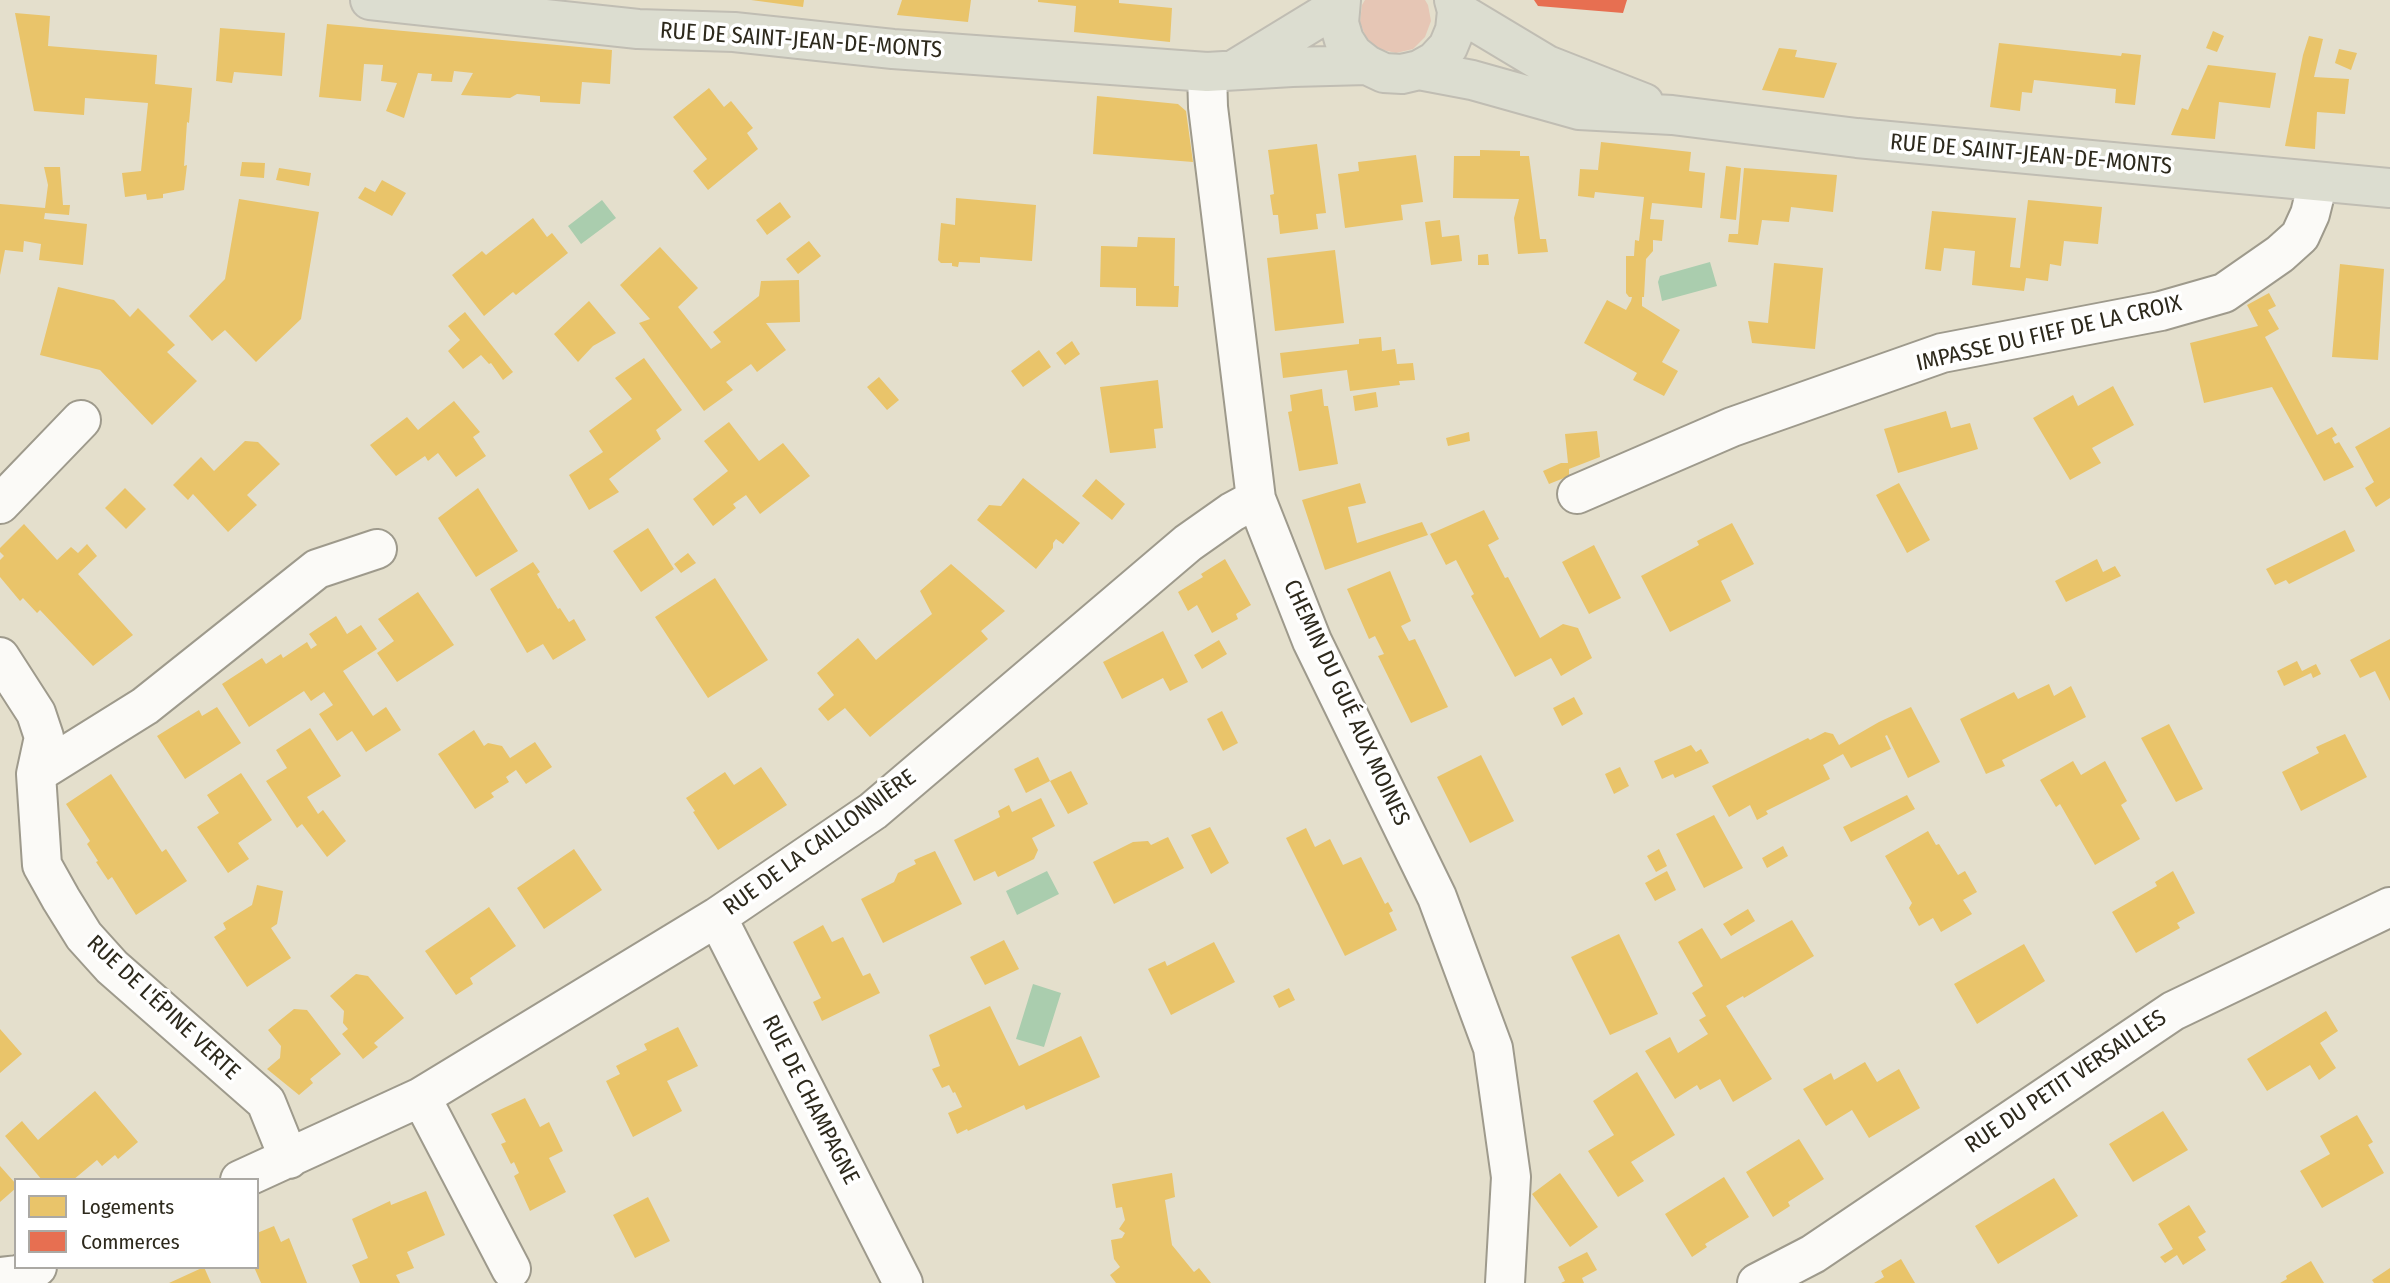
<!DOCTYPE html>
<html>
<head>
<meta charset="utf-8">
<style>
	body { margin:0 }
	#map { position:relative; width:2390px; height:1283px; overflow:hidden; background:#e4dfcc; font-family:"Fira Sans Condensed",sans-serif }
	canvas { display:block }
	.legend { position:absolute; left:14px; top:1178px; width:245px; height:91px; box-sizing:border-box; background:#fff; border:2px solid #aba9a4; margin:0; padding:9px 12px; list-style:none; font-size:21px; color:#2d291c }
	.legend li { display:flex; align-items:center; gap:14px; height:35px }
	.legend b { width:35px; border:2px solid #aba9a4 }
</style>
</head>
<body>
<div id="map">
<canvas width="2390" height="1283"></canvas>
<ul class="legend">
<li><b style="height:19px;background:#e9c46a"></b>Logements</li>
<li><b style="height:19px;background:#e76f51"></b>Commerces</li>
</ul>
</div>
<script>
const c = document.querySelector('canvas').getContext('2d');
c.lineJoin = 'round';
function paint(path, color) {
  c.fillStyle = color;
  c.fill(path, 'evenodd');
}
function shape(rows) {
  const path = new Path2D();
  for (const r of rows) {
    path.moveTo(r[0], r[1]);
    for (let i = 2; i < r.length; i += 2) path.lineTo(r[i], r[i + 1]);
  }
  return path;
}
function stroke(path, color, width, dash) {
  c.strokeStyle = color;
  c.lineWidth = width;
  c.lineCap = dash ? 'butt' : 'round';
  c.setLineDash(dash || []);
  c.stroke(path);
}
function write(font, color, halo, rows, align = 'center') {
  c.font = font + ' "Fira Sans Condensed",sans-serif';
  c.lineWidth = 7;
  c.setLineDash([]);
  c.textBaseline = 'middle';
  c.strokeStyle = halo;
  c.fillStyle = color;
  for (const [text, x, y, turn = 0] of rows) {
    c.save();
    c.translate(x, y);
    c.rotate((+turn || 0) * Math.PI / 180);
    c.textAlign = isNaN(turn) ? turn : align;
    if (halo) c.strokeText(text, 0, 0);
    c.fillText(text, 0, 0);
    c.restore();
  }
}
paint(shape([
	[1365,0,1425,0,1428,5,1431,21,1425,37,1413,49,1396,53,1379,49,1366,38,1360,22,1362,5]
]), '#e6c6b5');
paint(shape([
	[602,200,616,218,581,244,568,226],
	[1710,262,1717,286,1662,301,1658,282,1660,276],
	[1047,871,1059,894,1017,915,1006,891],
	[1033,984,1061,993,1044,1047,1016,1039]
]), '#aacdae');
paint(shape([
	[751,0,804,0,803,7],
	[902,0,971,0,968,22,897,15],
	[1038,0,1119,0,1119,3,1172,8,1170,42,1074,32,1076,6,1038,2],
	[15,13,50,16,48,46,157,55,155,84,192,88,189,123,187,122,184,166,187,165,184,190,163,194,163,198,147,200,146,194,125,197,122,173,141,171,148,103,85,98,84,115,34,111],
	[327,24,612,50,610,84,582,82,580,104,540,102,540,96,517,94,510,98,461,95,473,73,454,71,452,82,431,81,432,74,418,73,404,118,386,111,397,83,381,81,383,65,364,64,361,101,319,97],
	[220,28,285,33,282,76,234,72,232,83,216,81],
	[2213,31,2224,36,2217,52,2206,48],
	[2309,36,2323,39,2314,77,2349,79,2345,114,2317,112,2315,149,2285,146,2303,55],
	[1999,43,2121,56,2122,53,2141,55,2135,105,2115,103,2116,89,2034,80,2032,93,2022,92,2020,111,1990,107],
	[1779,48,1797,50,1795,57,1837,63,1824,98,1762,90],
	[2339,49,2357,53,2351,70,2335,63],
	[2208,65,2276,73,2270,108,2219,102,2215,139,2171,135,2182,108,2188,110],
	[709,88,724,107,731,101,753,128,747,133,758,149,708,190,693,171,707,159,673,117],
	[1097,96,1178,104,1186,111,1193,162,1093,154],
	[1601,142,1691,152,1689,171,1705,173,1702,208,1652,203,1650,219,1664,220,1662,241,1653,240,1653,251,1646,259,1644,297,1642,297,1642,306,1680,330,1662,362,1678,371,1664,396,1633,380,1637,373,1584,343,1607,300,1626,310,1631,301,1632,297,1629,297,1626,293,1626,256,1634,256,1635,240,1639,241,1644,197,1595,192,1594,198,1578,196,1580,169,1598,170],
	[1317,144,1326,213,1316,214,1318,229,1280,234,1278,215,1273,215,1270,195,1274,194,1268,150],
	[1480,150,1520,151,1520,156,1529,156,1540,239,1546,239,1548,252,1518,254,1514,218,1519,199,1453,198,1454,156,1480,156],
	[1416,155,1423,202,1401,205,1403,220,1345,228,1338,174,1359,171,1358,162],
	[242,162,265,163,264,178,240,176],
	[1726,166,1741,168,1736,220,1720,218],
	[44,167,60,167,63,205,70,205,69,215,45,213,44,219,87,224,83,265,39,260,41,244,24,241,23,252,5,250,0,275,0,204,45,208,48,185],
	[279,168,311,173,309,186,276,180],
	[1744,168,1837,175,1833,212,1791,207,1789,222,1762,220,1758,245,1728,242,1729,234,1738,234],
	[382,180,406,193,392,216,358,198,365,187,375,192],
	[956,198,1036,205,1032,261,980,257,980,263,959,262,958,267,952,266,952,263,941,263,938,260,941,223,955,225],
	[239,199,319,212,301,319,256,362,225,330,212,341,189,316,225,279],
	[2028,200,2102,207,2098,244,2064,241,2061,266,2050,264,2048,281,2026,278,2024,291,1972,285,1975,251,1944,248,1941,271,1925,269,1932,211,2016,218,2010,267,2020,268],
	[780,202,791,217,767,235,756,220],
	[533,218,547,237,552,233,568,253,516,295,513,292,484,316,452,275,482,251,486,255],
	[1440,220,1442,237,1459,235,1462,261,1431,265,1425,222],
	[1138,237,1175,238,1174,286,1179,286,1178,307,1136,306,1136,288,1100,287,1101,246,1137,247],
	[809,241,821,256,798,274,786,259],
	[660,247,698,288,678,307,711,349,721,342,713,332,759,296,761,281,799,280,800,322,766,323,786,350,757,372,751,364,726,382,733,390,704,411,639,323,650,319,620,285],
	[1335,250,1344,323,1275,331,1267,258],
	[1488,254,1489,265,1478,265,1478,255],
	[1774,263,1823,268,1815,349,1752,343,1748,321,1768,323],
	[2340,264,2384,269,2378,360,2332,357],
	[58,287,114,300,130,317,138,308,175,345,167,352,197,381,152,425,100,370,40,355],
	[2269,293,2276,306,2268,310,2279,329,2265,337,2317,435,2332,427,2337,435,2332,438,2335,444,2339,442,2354,467,2324,481,2272,387,2204,403,2190,343,2258,326,2247,305],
	[589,301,616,333,593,346,578,362,554,334],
	[465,312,513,372,503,380,491,363,489,364,481,355,463,369,448,351,460,340,448,326],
	[1381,337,1382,351,1395,349,1397,364,1413,363,1415,380,1399,381,1400,385,1350,391,1347,370,1283,378,1280,353,1359,344,1359,339],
	[1072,341,1080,354,1065,365,1056,353],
	[1039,350,1051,367,1023,387,1011,371],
	[644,358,682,410,656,430,661,439,609,479,619,492,589,510,569,475,603,452,589,431,632,399,615,378],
	[879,377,899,400,887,410,867,387],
	[1158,380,1163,428,1154,429,1156,448,1110,453,1100,387],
	[2113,386,2134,425,2092,448,2101,463,2070,480,2033,418,2073,395,2078,406],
	[1322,389,1324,406,1328,406,1338,464,1299,471,1288,412,1292,411,1290,395],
	[1376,392,1378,407,1355,411,1353,396],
	[454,401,480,432,473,437,486,456,456,477,438,453,428,461,425,456,396,476,370,445,407,417,418,430],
	[1946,411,1951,428,1970,423,1978,449,1898,473,1884,429],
	[729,422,759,461,783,443,810,476,760,514,746,495,733,504,736,508,713,526,693,499,728,471,704,441],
	[2390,427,2390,498,2376,507,2365,488,2374,482,2355,447],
	[1597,431,1600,457,1569,469,1569,476,1549,484,1543,471,1561,463,1568,463,1565,434],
	[1469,432,1470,441,1448,446,1446,438],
	[245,441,258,442,280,464,247,495,257,505,228,532,193,494,188,500,173,485,201,457,214,471],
	[1023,478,1080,523,1063,544,1056,539,1053,543,1053,548,1036,569,977,520,989,505,1001,506],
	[1096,479,1125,504,1112,520,1082,496],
	[1360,483,1366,503,1348,507,1357,543,1422,522,1428,535,1325,570,1302,500],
	[1899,483,1930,540,1907,553,1876,495],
	[125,488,146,509,126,529,105,508],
	[478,488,518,551,476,577,438,518],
	[1484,510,1499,539,1488,545,1505,578,1508,577,1540,638,1563,624,1578,628,1592,658,1561,676,1551,658,1515,677,1471,596,1474,594,1456,560,1446,565,1430,534],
	[1732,523,1754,564,1721,581,1731,601,1670,632,1641,576,1699,545,1697,541],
	[24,524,57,560,71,547,78,553,87,544,97,556,78,574,133,635,93,666,40,610,37,613,23,598,20,601,0,577,0,560,4,556,0,552,0,548],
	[648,528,674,569,641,592,613,551],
	[2345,530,2355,551,2289,584,2286,580,2275,585,2266,569],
	[1594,545,1621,598,1589,614,1562,562],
	[688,553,696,563,681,573,674,564],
	[1225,559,1251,605,1236,614,1238,619,1212,633,1197,605,1188,611,1178,592,1203,577,1201,574],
	[2097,559,2103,572,2115,566,2121,576,2066,602,2055,581],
	[533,562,540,572,537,574,558,609,560,608,569,622,574,619,586,640,553,660,543,644,527,653,490,589],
	[951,564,1005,611,981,631,988,639,870,737,845,708,828,721,818,709,834,695,817,673,858,638,876,660,889,649,932,614,920,591],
	[1390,571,1411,621,1401,626,1409,641,1415,639,1448,707,1411,723,1378,656,1384,654,1375,636,1369,639,1347,589],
	[715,578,768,660,708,698,655,617],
	[418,592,454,645,397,682,377,653,394,641,378,619],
	[336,616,347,634,361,625,377,649,343,671,373,716,386,707,401,730,366,752,352,731,337,741,319,714,333,705,324,692,311,701,304,691,249,727,222,684,262,658,266,664,281,654,283,658,307,642,311,649,317,645,309,634],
	[1163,631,1188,682,1170,691,1163,678,1122,699,1103,662],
	[2390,639,2390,701,2375,671,2360,678,2350,660],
	[1219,640,1227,654,1202,669,1194,655],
	[2297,661,2302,671,2316,664,2321,674,2313,678,2311,673,2284,686,2277,671],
	[2049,684,2054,696,2071,686,2086,717,2002,760,2005,766,1986,774,1960,719,2014,692,2018,699],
	[1574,697,1583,714,1562,726,1553,708],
	[217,707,241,743,185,779,157,736,199,710,202,716],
	[1911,707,1940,762,1908,778,1887,735,1885,736,1891,749,1851,768,1843,754,1823,765,1830,779,1766,811,1768,814,1757,820,1750,805,1729,817,1712,786,1808,738,1810,740,1825,732,1833,734,1839,745,1879,722],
	[1222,711,1238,743,1223,751,1207,719],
	[2169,724,2203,789,2176,802,2141,738],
	[310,728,341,776,307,797,318,814,323,810,346,841,327,857,302,824,297,828,266,781,287,768,276,750],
	[474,730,484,746,488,743,502,746,510,758,535,742,552,767,526,784,516,770,506,777,509,782,491,793,494,797,475,809,438,754],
	[2345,734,2367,777,2301,811,2282,772,2319,753,2316,747],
	[1691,745,1696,752,1701,749,1709,763,1675,778,1673,774,1662,779,1654,761],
	[1481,755,1514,821,1470,843,1437,777],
	[1038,757,1050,781,1026,793,1014,769],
	[2073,761,2081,775,2105,761,2127,801,2121,805,2140,839,2095,865,2060,804,2056,807,2040,780],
	[761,767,787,805,718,850,693,812,695,811,686,798,725,772,734,785],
	[1620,767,1629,786,1614,794,1605,774],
	[1071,771,1088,804,1068,814,1050,781],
	[241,773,272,820,238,843,249,859,228,873,197,827,219,813,207,795],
	[111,774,162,852,166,849,187,881,136,915,112,877,108,880,96,862,98,861,87,844,90,841,66,804],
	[1907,795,1915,809,1851,842,1843,827],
	[1041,798,1055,826,1032,838,1038,850,1034,859,998,877,995,871,974,881,954,840,1000,817,998,811,1009,805,1012,812],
	[1714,815,1743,868,1704,888,1676,834],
	[1210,827,1229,863,1211,874,1191,835],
	[1306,828,1315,847,1330,839,1343,865,1361,857,1385,904,1388,902,1393,911,1389,913,1397,930,1345,956,1286,838],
	[1928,831,1936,845,1939,844,1958,875,1965,871,1977,892,1963,900,1972,914,1941,932,1933,918,1919,926,1909,908,1912,903,1885,856],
	[1168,837,1184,868,1114,904,1093,862,1133,842,1148,841,1151,845],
	[1783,846,1788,856,1767,868,1762,858],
	[574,849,602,890,544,929,517,888],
	[1659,849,1667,866,1656,872,1647,856],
	[935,851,962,904,883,943,861,899,894,882,898,873,916,864,914,860],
	[1667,871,1676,890,1655,901,1645,883],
	[2173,871,2195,913,2177,923,2180,928,2136,953,2112,912,2157,886,2155,882],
	[257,885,283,891,277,924,271,928,291,958,247,987,214,937,226,929,223,923,252,905],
	[489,907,516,946,470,978,473,984,456,995,425,951],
	[1748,909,1755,921,1731,936,1723,924],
	[1792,920,1814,956,1744,998,1743,996,1726,1006,1772,1079,1733,1102,1720,1079,1700,1090,1697,1085,1675,1099,1645,1051,1670,1037,1678,1053,1708,1034,1699,1020,1706,1016,1692,993,1703,986,1678,942,1702,928,1721,959],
	[823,925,832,942,843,937,863,976,870,973,880,993,822,1021,813,1002,821,998,793,942],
	[1619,934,1658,1014,1610,1035,1571,957],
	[1004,940,1019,969,985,985,970,957],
	[1214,942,1235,982,1171,1015,1148,969,1165,961,1167,966],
	[2024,944,2045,981,1977,1024,1954,984],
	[356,974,368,976,404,1018,374,1043,378,1047,363,1059,342,1034,348,1029,343,1023,344,1011,330,996],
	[1289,988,1295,1000,1279,1008,1273,996],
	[990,1006,1019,1066,1081,1036,1100,1077,1026,1110,1024,1105,968,1131,967,1129,957,1134,948,1113,962,1107,955,1092,953,1093,949,1085,942,1088,932,1069,940,1066,929,1035],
	[294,1009,307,1010,341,1054,310,1079,313,1083,299,1095,267,1069,280,1058,281,1046,268,1030],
	[2326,1011,2338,1031,2320,1043,2336,1068,2319,1080,2310,1065,2267,1091,2247,1059],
	[678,1027,698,1066,667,1081,682,1111,633,1137,606,1081,620,1074,616,1066,647,1050,644,1044],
	[0,1029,22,1054,0,1073],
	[1865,1062,1877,1082,1899,1069,1920,1108,1869,1138,1852,1110,1826,1126,1803,1089,1831,1073,1834,1080],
	[1637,1072,1675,1135,1631,1162,1644,1181,1618,1197,1588,1151,1614,1135,1593,1101],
	[95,1091,138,1142,118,1159,115,1155,102,1166,97,1160,73,1180,42,1180,5,1136,22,1121,38,1140],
	[525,1098,540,1127,549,1122,563,1151,549,1158,566,1192,530,1211,514,1176,519,1173,514,1162,511,1164,501,1144,506,1142,491,1114],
	[2163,1111,2188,1150,2133,1182,2109,1144],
	[2357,1115,2373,1142,2368,1145,2384,1173,2322,1208,2300,1171,2330,1154,2320,1136],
	[1799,1139,1824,1179,1788,1202,1790,1206,1773,1217,1746,1172],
	[0,1166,16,1184,16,1188,0,1202],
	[1172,1173,1175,1197,1165,1200,1172,1245,1194,1272,1199,1268,1211,1283,1116,1283,1110,1275,1120,1267,1114,1259,1111,1240,1122,1238,1125,1233,1119,1229,1125,1220,1122,1207,1116,1208,1112,1184],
	[1560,1173,1598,1227,1570,1247,1532,1194],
	[1724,1177,1749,1217,1705,1244,1707,1247,1692,1257,1665,1214],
	[2054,1178,2078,1216,1998,1264,1975,1226],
	[426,1191,445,1235,407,1252,414,1268,396,1275,400,1283,360,1283,352,1265,368,1258,352,1219,390,1201,391,1205],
	[648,1197,670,1241,635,1258,613,1215],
	[2189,1205,2206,1232,2198,1237,2206,1250,2183,1265,2177,1255,2165,1263,2160,1257,2173,1249,2158,1224],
	[274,1226,281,1242,289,1238,307,1283,261,1283,254,1267,257,1267,257,1233],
	[1587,1252,1597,1270,1582,1278,1584,1283,1561,1283,1565,1281,1558,1267],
	[1901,1259,1915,1283,1874,1283,1884,1277,1881,1271],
	[2311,1261,2324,1283,2280,1283,2287,1279,2286,1276],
	[204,1267,211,1283,169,1283],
	[2390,1268,2390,1283,2374,1283,2372,1280]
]), '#e9c46a');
paint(shape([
	[1534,0,1627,0,1623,13,1538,6]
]), '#e76f51');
const minor = shape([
	[1207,72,1208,107,1256,499,1312,641,1437,897,1493,1048,1511,1177,1505,1283],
	[1577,494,1732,427,1942,353,2161,311,2224,293,2280,254,2300,236,2310,214,2318,182],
	[0,504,81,420],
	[0,657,36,713,44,737,36,774,42,865,61,899,84,936,112,967,266,1102,289,1159],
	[36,774,145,706,317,569,377,549],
	[717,917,903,1283],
	[421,1097,511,1269],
	[240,1180,421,1097,717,917,873,811,1188,543,1232,512,1256,499],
	[0,1277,18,1275,37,1267],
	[1757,1283,1813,1254,2173,1011,2390,907]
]);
const major = shape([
	[370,0,638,29,734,32,893,49,1207,72,1292,67,1367,65],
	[1341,0,1339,23,1344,40,1353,54,1367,65,1384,73,1402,74,1419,70,1435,61,1448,47,1455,30,1457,11,1454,0],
	[1457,11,1547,65,1644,103],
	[1237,68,1340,5],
	[1419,70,1472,80,1579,110,1672,115,1857,138,2390,188]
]);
stroke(minor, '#9e9a8c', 42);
stroke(major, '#c0bdb3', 42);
stroke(minor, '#fbfaf7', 38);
stroke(major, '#dcddd0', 38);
write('23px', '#2d291c', '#fff', [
	["RUE DE SAINT-JEAN-DE-MONTS",801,41,4],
	["RUE DE SAINT-JEAN-DE-MONTS",2031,155,5],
	["IMPASSE DU FIEF DE LA CROIX",2049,334,-13],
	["CHEMIN DU GUÉ AUX MOINES",1346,703,65],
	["RUE DE LA CAILLONNIÈRE",820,843,-36],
	["RUE DE L'ÉPINE VERTE",163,1008,43],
	["RUE DU PETIT VERSAILLES",2066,1082,-34],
	["RUE DE CHAMPAGNE",810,1100,63]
]);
</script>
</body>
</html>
